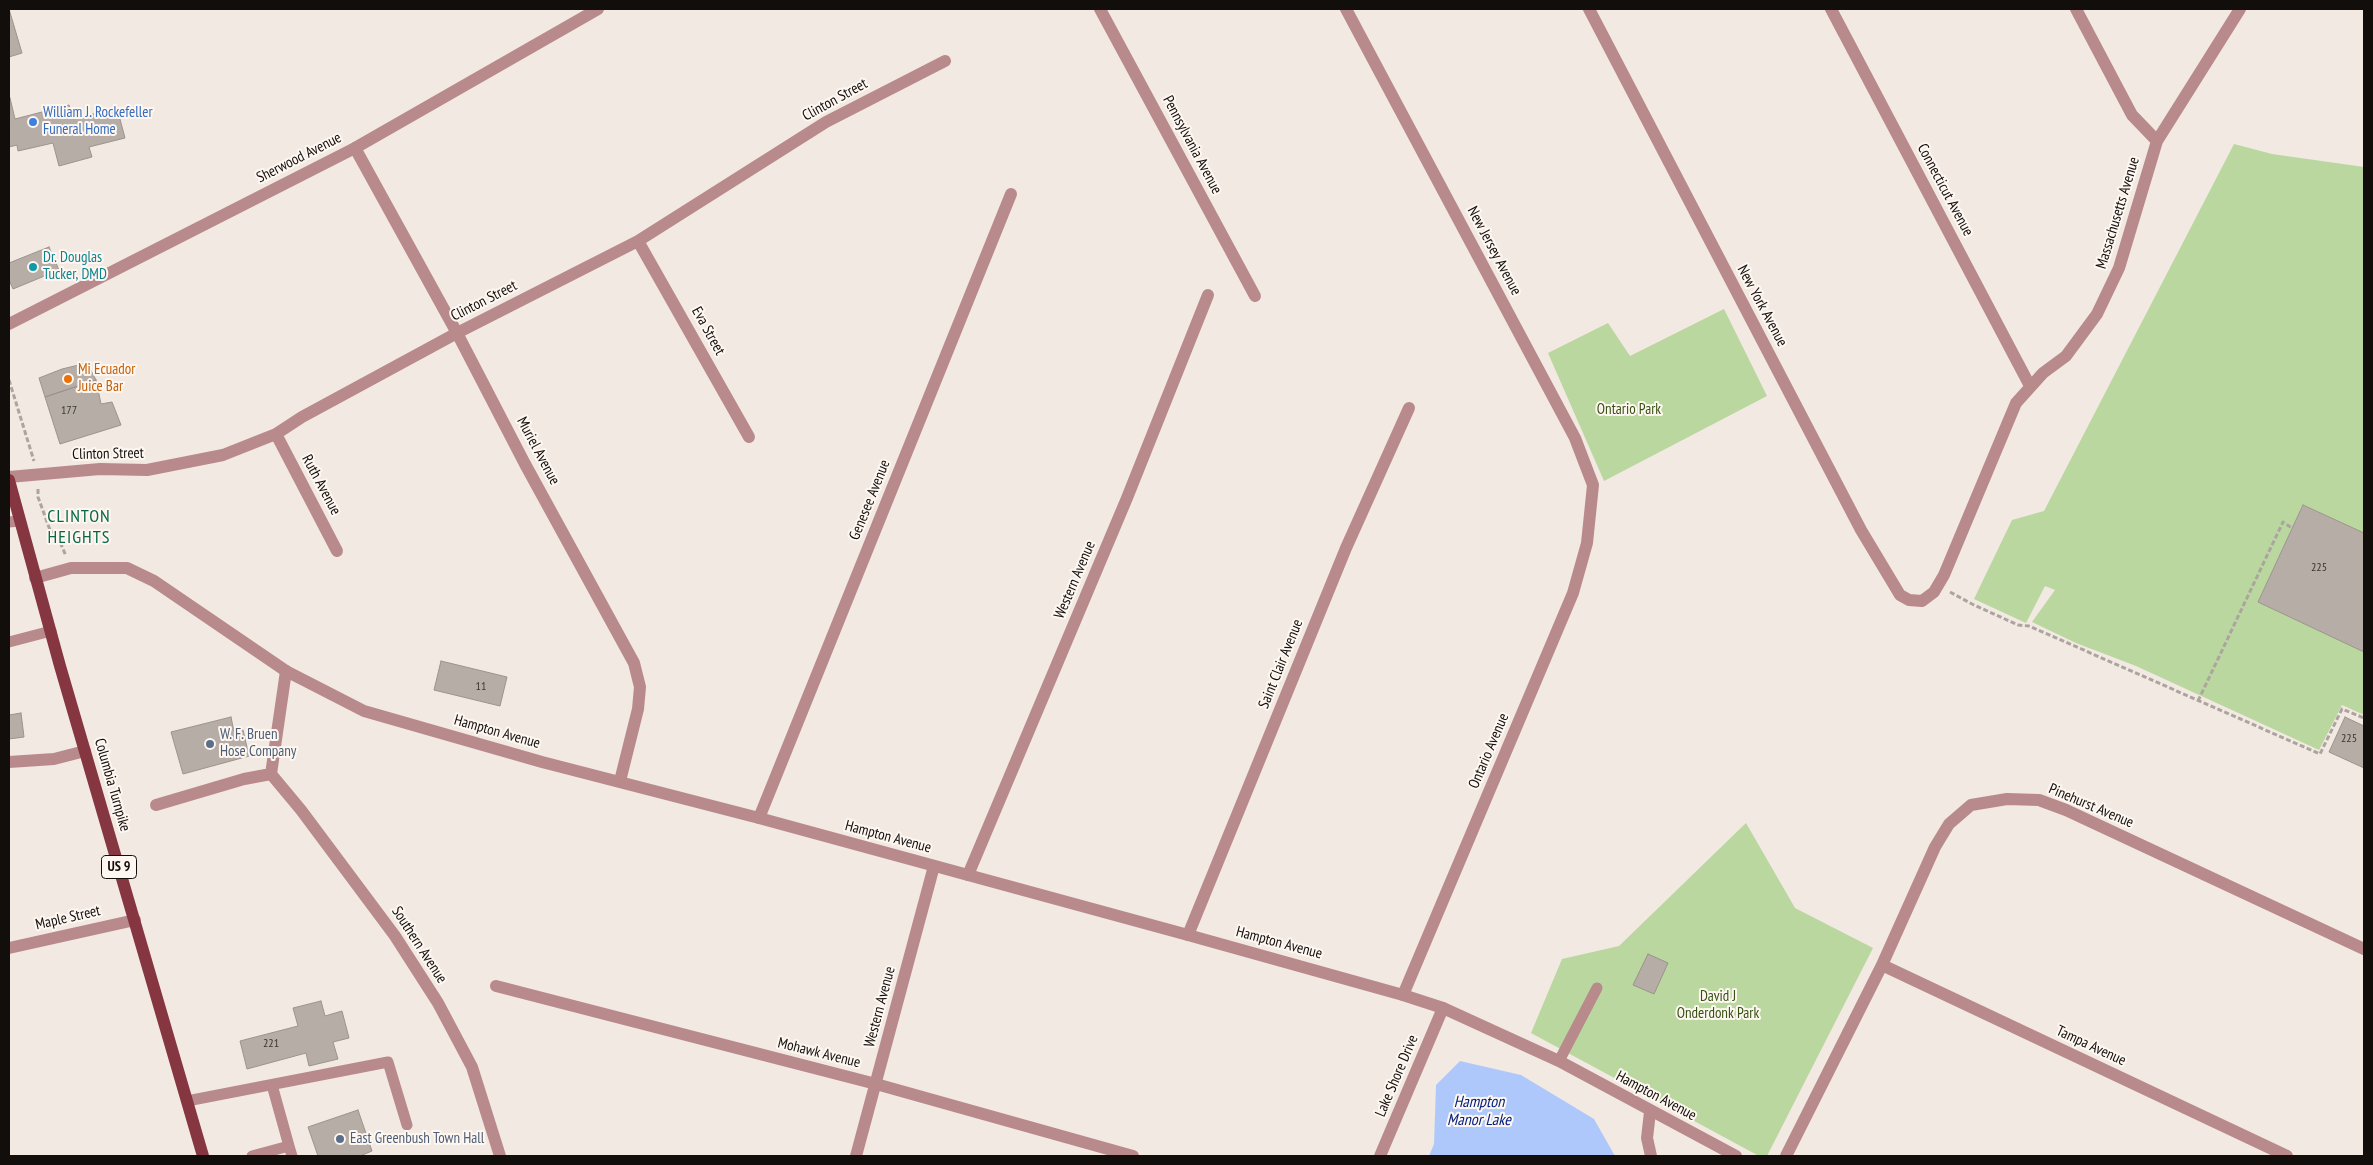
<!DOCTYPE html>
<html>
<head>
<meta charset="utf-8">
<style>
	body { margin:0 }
	#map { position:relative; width:2373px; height:1165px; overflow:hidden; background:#f2e9e2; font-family:"PT Sans Narrow",sans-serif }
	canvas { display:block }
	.frame { position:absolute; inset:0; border:10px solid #110e0c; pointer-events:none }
</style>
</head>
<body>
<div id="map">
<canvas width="2373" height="1165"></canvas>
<div class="frame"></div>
</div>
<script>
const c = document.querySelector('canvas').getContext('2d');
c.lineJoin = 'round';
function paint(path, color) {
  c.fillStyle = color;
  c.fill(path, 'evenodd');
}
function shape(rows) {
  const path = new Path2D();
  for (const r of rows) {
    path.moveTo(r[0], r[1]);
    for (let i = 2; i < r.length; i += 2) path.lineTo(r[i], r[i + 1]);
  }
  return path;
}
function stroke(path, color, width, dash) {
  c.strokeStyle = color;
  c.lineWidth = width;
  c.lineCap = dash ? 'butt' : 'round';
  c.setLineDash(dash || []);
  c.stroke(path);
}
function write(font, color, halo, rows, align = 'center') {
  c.font = font + ' "PT Sans Narrow",sans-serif';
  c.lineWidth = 4;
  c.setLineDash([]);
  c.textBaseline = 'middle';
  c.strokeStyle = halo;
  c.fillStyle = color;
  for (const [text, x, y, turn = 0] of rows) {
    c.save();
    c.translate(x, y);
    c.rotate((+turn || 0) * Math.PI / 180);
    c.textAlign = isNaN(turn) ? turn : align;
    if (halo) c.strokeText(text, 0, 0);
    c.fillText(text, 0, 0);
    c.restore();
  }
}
paint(shape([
	[2234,144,2272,154,2364,167,2364,533,2303,505,2258,602,2364,652,2364,715,2342,705,2319,750,2136,666,2076,643,2032,622,2055,590,2045,586,2026,623,1974,599,2012,520,2044,511],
	[1724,309,1767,396,1604,481,1548,353,1608,323,1630,356],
	[1746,823,1795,908,1873,948,1767,1156,1759,1156,1531,1033,1562,959,1619,946]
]), '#b9d79f');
paint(shape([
	[1460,1061,1521,1075,1594,1119,1615,1156,1429,1156,1434,1144,1436,1085]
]), '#afc8fb');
const building = shape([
	[9,9,22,53,9,57,9,9],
	[10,98,15,119,69,105,73,119,117,108,125,138,89,147,92,157,59,166,53,143,18,151,17,145,9,147,10,98],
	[49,247,59,270,13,289,9,280,9,263,49,247],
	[87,363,96,380,45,397,39,378,62,369,87,363],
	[96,380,101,404,112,402,121,425,60,444,45,397,96,380],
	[2303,505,2364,533,2364,652,2258,602,2303,505],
	[441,661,507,677,500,706,434,690,441,661],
	[21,713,24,737,9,739,9,715,21,713],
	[231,717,234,732,243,730,249,756,183,774,171,732,231,717],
	[2345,717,2364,726,2364,768,2329,752,2345,717],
	[1648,954,1668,963,1654,994,1633,985,1648,954],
	[321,1001,325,1016,342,1011,349,1038,333,1042,338,1059,309,1066,306,1053,247,1069,240,1041,298,1026,293,1008,321,1001],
	[358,1110,372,1151,360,1156,318,1156,308,1127,358,1110]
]);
paint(building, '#b6aea6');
stroke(building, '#9b938c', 1);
stroke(shape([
	[9,380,34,461],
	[38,489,38,497,50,530,57,535,66,556],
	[1950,592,1972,604,2018,625,2029,626,2320,754,2342,709,2364,718],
	[2198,701,2283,522,2292,528]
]), '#aca59f', 3, [5, 2.5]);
stroke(shape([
	[9,522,20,521],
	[9,642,51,631],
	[1559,1061,1597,988],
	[272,1085,289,1146],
	[187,1101,388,1062,407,1125],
	[252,1156,289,1146,292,1156]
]), '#b98a8c', 11);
stroke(shape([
	[1100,9,1255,296],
	[1346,9,1575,438,1593,485,1587,543,1573,593,1403,995],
	[1589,9,1861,530,1900,595,1909,600,1922,601,1934,592,1944,575,2016,403,2043,373,2066,356,2097,314,2119,268,2157,141,2240,9],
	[1831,9,2030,386],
	[2076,9,2132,115,2157,141],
	[355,148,457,333,525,464,634,663,640,687,638,709,620,781],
	[638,241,749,437],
	[276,434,337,551],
	[9,477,100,469,147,470,223,455,276,434,302,417,457,333,638,241,826,122,945,61],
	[286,671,271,774,301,810,395,936,438,1003,472,1067,500,1156],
	[9,762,54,759,85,751],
	[156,805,244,779,271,774],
	[759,818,1011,194],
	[968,875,1127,498,1208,295],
	[1188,935,1346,548,1409,408],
	[9,948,135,920],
	[1882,965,2287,1156],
	[496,986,876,1084,1133,1156],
	[1650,1112,1647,1138,1651,1156],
	[856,1156,934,866],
	[1380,1156,1443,1008],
	[1786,1156,1882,965,1935,847,1949,824,1971,805,2007,799,2039,800,2066,810,2364,949]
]), '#b98a8c', 12);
stroke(shape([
	[9,324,355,148,598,9],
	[35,578,71,568,127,568,154,581,286,671,364,711,542,762,759,818,1188,935,1403,995,1443,1008,1559,1061,1736,1156]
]), '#b98a8c', 12);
stroke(shape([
	[9,480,60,666,203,1156]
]), '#863641', 12);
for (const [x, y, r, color] of [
	[33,122,5,"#3f7fe0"],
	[33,267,5,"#0f9aa8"],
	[68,379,5,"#e8710a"],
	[210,744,5,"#5c6f8a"],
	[340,1139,5,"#5c6f8a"]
]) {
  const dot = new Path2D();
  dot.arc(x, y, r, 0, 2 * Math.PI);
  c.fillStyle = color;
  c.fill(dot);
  stroke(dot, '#fef7f1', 2);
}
write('12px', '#3a3632', null, [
	["177",69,411],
	["225",2319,568],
	["11",481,687],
	["225",2349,739],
	["221",271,1044]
]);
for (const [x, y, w] of [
	[119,867,35]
]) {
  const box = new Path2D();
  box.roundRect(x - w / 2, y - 11.5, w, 23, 4);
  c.fillStyle = '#fef7f1';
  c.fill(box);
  stroke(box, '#110e0c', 1);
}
write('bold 14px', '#110e0c', null, [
	["US 9",119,867]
]);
write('15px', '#110e0c', '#fef7f1', [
	["Clinton Street",835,100,-29],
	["Pennsylvania Avenue",1192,145,62],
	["Sherwood Avenue",299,158,-27],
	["Connecticut Avenue",1945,190,62],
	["Massachusetts Avenue",2118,213,-73],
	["New Jersey Avenue",1494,251,62],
	["Clinton Street",484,301,-27],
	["New York Avenue",1762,306,62],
	["Eva Street",708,331,61],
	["Muriel Avenue",538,451,62],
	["Clinton Street",108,454,-1],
	["Ruth Avenue",321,485,62],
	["Genesee Avenue",870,500,-68],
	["Western Avenue",1075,580,-67],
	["Saint Clair Avenue",1281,664,-68],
	["Hampton Avenue",497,732,16],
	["Ontario Avenue",1489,751,-67],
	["Columbia Turnpike",112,785,74],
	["Pinehurst Avenue",2091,806,23],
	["Hampton Avenue",888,837,15],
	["Maple Street",68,918,-13],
	["Hampton Avenue",1279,943,15],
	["Southern Avenue",419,945,57],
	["Western Avenue",880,1007,-75],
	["Tampa Avenue",2091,1046,25],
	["Mohawk Avenue",819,1053,14],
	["Lake Shore Drive",1397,1076,-67],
	["Hampton Avenue",1656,1096,28]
]);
write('15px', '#366cbe', '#fef7f1', [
	["William J. Rockefeller",43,113],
	["Funeral Home",43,130]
], 'left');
write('15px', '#0d838f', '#fef7f1', [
	["Dr. Douglas",43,258],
	["Tucker, DMD",43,275]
], 'left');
write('15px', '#c56008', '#fef7f1', [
	["Mi Ecuador",78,370],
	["Juice Bar",78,387]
], 'left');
write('15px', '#355112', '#fef7f1', [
	["Ontario Park",1629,410],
	["David J",1718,997],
	["Onderdonk Park",1718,1014]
]);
write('15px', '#4e5e75', '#fef7f1', [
	["W. F. Bruen",220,735],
	["Hose Company",220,752],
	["East Greenbush Town Hall",350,1139]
], 'left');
write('italic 16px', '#03207d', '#fef7f1', [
	["Hampton",1479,1102],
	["Manor Lake",1479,1120]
]);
c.letterSpacing = '1px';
write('18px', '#086845', '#fef7f1', [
	["CLINTON",79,517],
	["HEIGHTS",79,538]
]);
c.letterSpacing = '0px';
</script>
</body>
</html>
